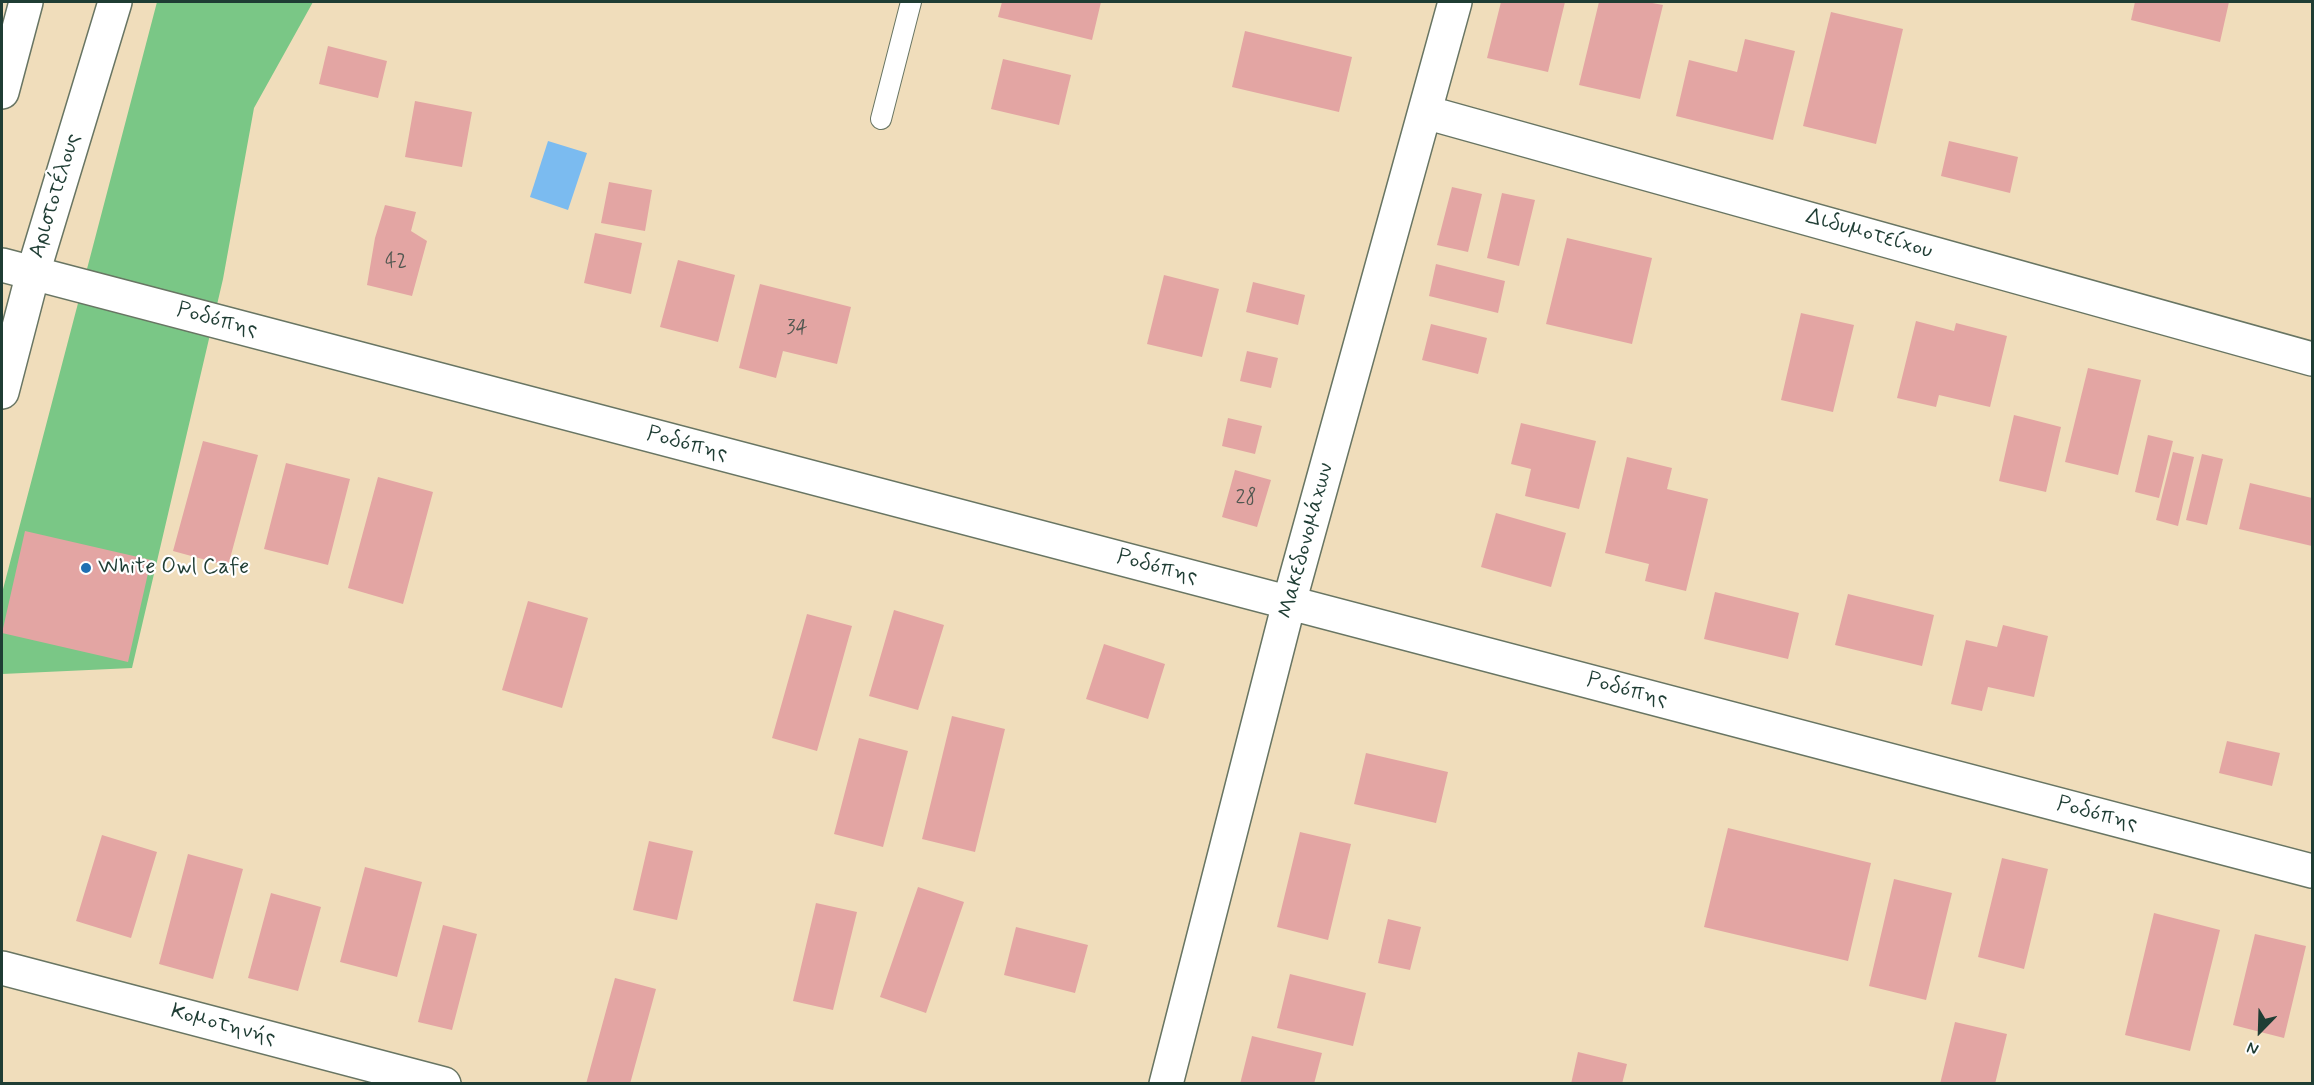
<!DOCTYPE html>
<html>
<head>
<meta charset="utf-8">
<style>
	body { margin:0 }
	#map { position:relative; width:2314px; height:1085px; overflow:hidden; background:#f0ddbb; font-family:Mynerve,sans-serif }
	canvas { display:block }
	.frame { position:absolute; inset:0; border:3px solid #1f3d34; pointer-events:none }
	.north { position:absolute; left:2230px; top:1001px; width:60px; height:60px; -webkit-text-stroke:4px #fff; paint-order:stroke; rotate:203deg; font-size:16px; font-weight:700; line-height:24px; text-align:center; color:#1f3d34 }
	.north::after { content:''; display:block; margin:auto; width:21px; height:27px; background:#1f3d34; clip-path:polygon(50% 0,100% 100%,50% 72%,0 100%) }
</style>
</head>
<body>
<div id="map">
<canvas width="2314" height="1085"></canvas>
<div class="frame"></div>
<div class="north">N</div>
</div>
<script>
const c = document.querySelector('canvas').getContext('2d');
c.lineJoin = 'round';
function paint(path, color) {
  c.fillStyle = color;
  c.fill(path, 'evenodd');
}
function shape(rows) {
  const path = new Path2D();
  for (const r of rows) {
    path.moveTo(r[0], r[1]);
    for (let i = 2; i < r.length; i += 2) path.lineTo(r[i], r[i + 1]);
  }
  return path;
}
function stroke(path, color, width, dash) {
  c.strokeStyle = color;
  c.lineWidth = width;
  c.lineCap = dash ? 'butt' : 'round';
  c.setLineDash(dash || []);
  c.stroke(path);
}
function write(font, color, halo, rows, align = 'center') {
  c.font = font + ' Mynerve,sans-serif';
  c.lineWidth = 4.5;
  c.setLineDash([]);
  c.textBaseline = 'middle';
  c.strokeStyle = halo;
  c.fillStyle = color;
  for (const [text, x, y, turn = 0] of rows) {
    c.save();
    c.translate(x, y);
    c.rotate((+turn || 0) * Math.PI / 180);
    c.textAlign = isNaN(turn) ? turn : align;
    if (halo) c.strokeText(text, 0, 0);
    c.fillText(text, 0, 0);
    c.restore();
  }
}
paint(shape([
	[157,2,313,2,254,108,223,279,132,668,2,674,2,593]
]), '#7ac786');
paint(shape([
	[548,141,587,153,568,210,530,197]
]), '#7bbbf0');
paint(shape([
	[1002,2,1101,2,1092,40,998,17],
	[1501,2,1565,2,1548,72,1487,58],
	[1599,2,1647,2,1663,5,1640,99,1579,85],
	[2135,2,2229,2,2220,42,2131,20],
	[1831,12,1903,29,1876,144,1803,126],
	[1245,31,1352,57,1339,112,1232,87],
	[1745,39,1795,51,1773,140,1676,116,1689,60,1737,72],
	[328,46,387,61,378,98,319,84],
	[1003,59,1071,75,1059,125,991,109],
	[415,101,472,112,462,167,405,157],
	[1949,141,2018,157,2010,193,1941,176],
	[609,182,652,190,645,231,601,223],
	[1452,187,1482,194,1468,252,1437,245],
	[1502,193,1535,200,1519,266,1487,258],
	[385,205,416,212,411,231,427,241,412,296,367,285,375,238],
	[595,233,642,243,631,294,584,283],
	[1567,238,1652,258,1632,344,1546,324],
	[678,260,735,275,718,342,660,327],
	[1436,264,1505,281,1498,313,1429,296],
	[1164,275,1219,289,1202,357,1147,344],
	[1253,282,1305,295,1298,325,1246,312],
	[760,284,851,307,837,364,783,351,776,378,739,368],
	[1801,313,1854,325,1833,412,1781,400],
	[1916,321,1954,331,1956,323,2007,336,1990,407,1939,395,1936,407,1897,398],
	[1431,324,1487,338,1478,374,1422,360],
	[1247,351,1278,358,1271,388,1240,381],
	[2088,368,2141,380,2118,475,2065,462],
	[2014,415,2061,427,2046,492,1999,481],
	[1228,418,1262,426,1255,454,1222,446],
	[1521,423,1596,441,1579,509,1525,496,1531,469,1511,464],
	[2148,435,2173,441,2159,498,2135,492],
	[203,441,258,455,228,566,173,551],
	[2173,452,2194,457,2178,526,2156,520],
	[2202,454,2223,459,2207,525,2186,520],
	[1627,457,1672,468,1667,489,1708,499,1686,591,1645,581,1649,564,1605,553],
	[286,463,350,479,328,565,264,549],
	[1235,470,1271,480,1257,527,1222,517],
	[378,477,433,492,403,604,348,588],
	[2250,483,2312,498,2312,546,2239,529],
	[1496,513,1566,533,1551,587,1481,567],
	[25,531,151,560,128,662,2,633],
	[1715,592,1799,613,1788,659,1704,639],
	[1848,594,1934,615,1922,666,1835,645],
	[528,601,588,618,562,708,502,690],
	[894,610,944,625,918,710,869,696],
	[807,614,852,626,817,751,772,738],
	[2003,625,2048,636,2034,697,1988,687,1982,711,1951,704,1966,640,1997,647],
	[1104,644,1165,664,1148,719,1086,699],
	[952,716,1005,729,975,852,922,839],
	[859,738,908,751,883,847,834,834],
	[2227,741,2280,753,2272,786,2219,773],
	[1366,753,1448,772,1436,823,1354,804],
	[1728,828,1871,863,1848,961,1704,927],
	[1300,832,1351,844,1328,940,1277,927],
	[102,835,157,852,131,938,76,921],
	[649,841,693,851,677,920,633,910],
	[188,854,243,869,213,979,159,964],
	[2002,858,2048,869,2024,969,1978,957],
	[365,867,422,882,397,977,340,962],
	[1894,879,1952,893,1926,1000,1869,986],
	[918,887,964,902,926,1013,880,997],
	[271,893,321,907,298,991,248,978],
	[816,903,857,912,833,1010,793,1001],
	[2154,913,2220,930,2190,1051,2125,1035],
	[1388,919,1421,927,1410,970,1378,963],
	[443,925,477,934,452,1030,418,1022],
	[1016,927,1088,945,1075,993,1004,975],
	[2255,934,2306,946,2284,1038,2233,1025],
	[1290,974,1366,993,1353,1046,1277,1028],
	[615,978,656,989,630,1084,586,1084],
	[1955,1022,2007,1034,1995,1084,1940,1084],
	[1252,1036,1322,1053,1314,1084,1240,1084],
	[1578,1052,1627,1064,1622,1084,1571,1084]
]), '#e3a5a3');
const service = shape([
	[881,119,911,2]
]);
const minor = shape([
	[1425,112,2312,359],
	[2,265,2312,871],
	[2,968,444,1084],
	[1166,1084,1289,603,1455,2]
]);
const tertiary = shape([
	[2,92,26,2],
	[2,392,33,273,115,2]
]);
stroke(service, '#687563', 22);
stroke(minor, '#687563', 36);
stroke(tertiary, '#687563', 36);
stroke(service, '#fff', 20);
stroke(minor, '#fff', 33);
stroke(tertiary, '#fff', 33);
for (const [x, y, r, color] of [
	[86,568,6,"#1f6fb2"]
]) {
  const dot = new Path2D();
  dot.arc(x, y, r, 0, 2 * Math.PI);
  c.fillStyle = color;
  c.fill(dot);
  stroke(dot, '#fff', 2);
}
write('20px', '#505750', null, [
	["42",396,263],
	["34",797,329],
	["28",1246,499]
]);
write('22px', '#1f3d34', '#fff', [
	["Αριστοτέλους",56,196,-73],
	["Διδυμοτείχου",1869,235,16],
	["Ροδόπης",217,321,15],
	["Ροδόπης",687,445,15],
	["Μακεδονομάχων",1307,541,-75],
	["Ροδόπης",1157,568,15],
	["Ροδόπης",1627,691,15],
	["Ροδόπης",2097,815,15],
	["Κομοτηνής",223,1026,15]
]);
write('22px', '#1f3d34', '#fff', [
	["White Owl Cafe",98,568]
], 'left');
</script>
</body>
</html>
